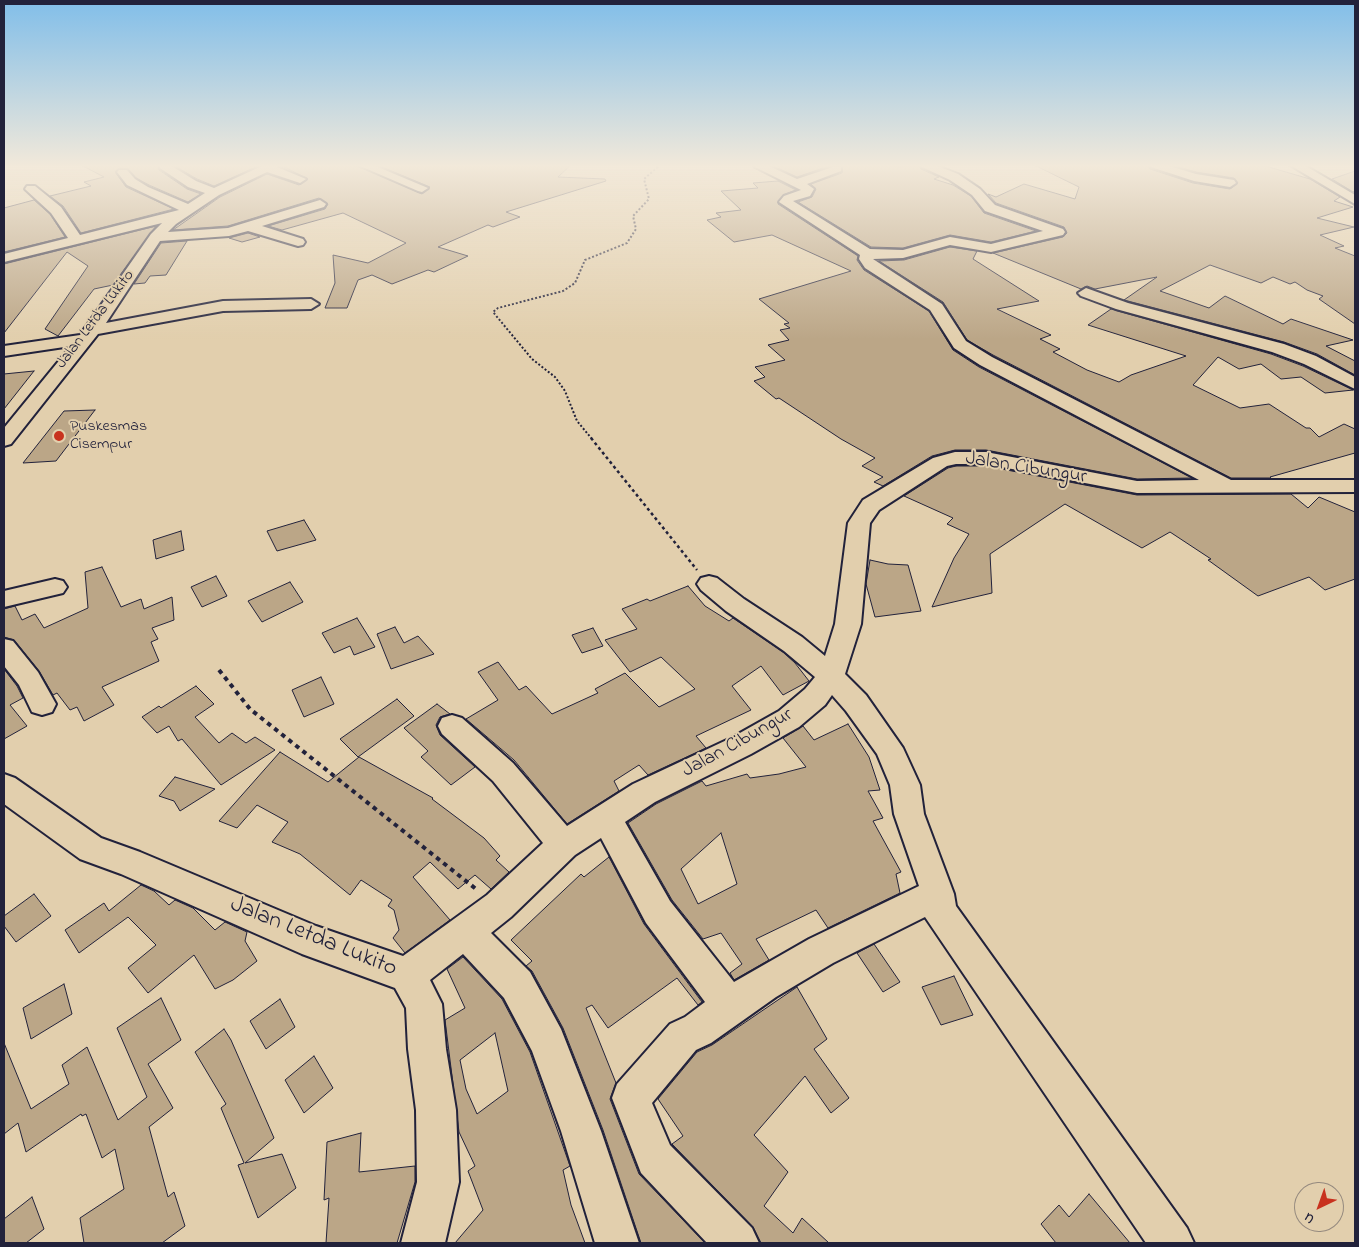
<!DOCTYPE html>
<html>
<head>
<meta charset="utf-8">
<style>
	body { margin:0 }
	#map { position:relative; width:1359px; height:1247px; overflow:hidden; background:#e2cfad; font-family:"Indie Flower",sans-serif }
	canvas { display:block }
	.frame { position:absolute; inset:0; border:5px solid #22223b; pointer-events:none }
	.north { position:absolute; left:1294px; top:1182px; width:50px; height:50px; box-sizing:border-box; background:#e2cfad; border:1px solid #958a7f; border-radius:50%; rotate:222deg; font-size:14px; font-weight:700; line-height:20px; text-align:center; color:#22223b }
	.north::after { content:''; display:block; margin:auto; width:18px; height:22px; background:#c8321e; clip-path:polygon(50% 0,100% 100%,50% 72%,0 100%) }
</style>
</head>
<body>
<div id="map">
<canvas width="1359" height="1247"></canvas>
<div class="frame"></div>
<div class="north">U</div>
</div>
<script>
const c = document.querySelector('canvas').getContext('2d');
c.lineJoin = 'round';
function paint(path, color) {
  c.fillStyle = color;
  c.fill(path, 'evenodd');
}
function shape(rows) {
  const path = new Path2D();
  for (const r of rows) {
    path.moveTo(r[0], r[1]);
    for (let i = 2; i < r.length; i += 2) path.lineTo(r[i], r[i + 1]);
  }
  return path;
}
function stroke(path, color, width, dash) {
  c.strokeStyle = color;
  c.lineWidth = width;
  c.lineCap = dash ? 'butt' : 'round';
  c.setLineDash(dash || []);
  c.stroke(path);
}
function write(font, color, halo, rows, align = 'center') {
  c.font = font + ' "Indie Flower",sans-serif';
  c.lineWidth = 4;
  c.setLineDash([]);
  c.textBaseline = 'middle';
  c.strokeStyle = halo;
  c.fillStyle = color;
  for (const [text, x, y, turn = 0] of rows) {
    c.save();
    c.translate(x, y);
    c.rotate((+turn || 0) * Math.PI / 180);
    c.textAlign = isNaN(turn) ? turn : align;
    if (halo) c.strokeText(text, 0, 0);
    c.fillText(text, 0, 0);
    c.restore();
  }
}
const building = shape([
	[81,165,157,165,159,170,187,189,201,194,188,202,149,185,136,178,128,169,119,168,116,173,126,187,174,209,81,233,63,206,50,196,91,186,84,182,104,177,81,165],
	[173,165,260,165,214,186,197,179,173,165],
	[280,165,356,165,422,194,430,187,377,165,571,165,558,177,605,179,606,181,506,212,520,217,493,227,488,225,438,247,468,256,434,272,428,270,392,284,372,275,358,280,347,308,325,308,335,283,333,255,368,263,406,243,343,213,282,230,268,226,325,209,328,204,319,198,228,226,173,230,220,197,267,174,299,185,308,179,280,165],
	[771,165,895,165,898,167,918,165,921,169,939,177,934,179,953,185,971,196,984,213,1036,231,991,242,950,235,903,248,871,247,798,202,812,197,816,189,811,184,842,173,842,166,832,165,797,177,771,165],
	[1034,165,1147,165,1150,169,1193,183,1230,189,1238,183,1234,178,1196,172,1171,165,1262,165,1310,179,1340,197,1334,201,1353,207,1317,218,1354,227,1320,235,1344,246,1335,248,1355,256,1355,324,1319,299,1323,296,1307,290,1295,282,1290,284,1273,277,1261,283,1210,265,1160,291,1209,308,1225,296,1283,324,1291,319,1353,340,1326,346,1355,361,1355,375,1317,354,1284,342,1124,300,1157,277,1095,289,1087,286,1081,289,993,253,1063,237,1067,233,1064,227,996,203,988,194,996,197,1024,184,1075,199,1079,187,1034,165],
	[1355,171,1355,190,1353,192,1332,179,1355,171],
	[778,181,796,190,783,195,778,204,858,256,857,260,864,270,929,311,953,350,979,367,1192,478,1137,479,986,450,955,450,932,456,883,486,874,482,883,477,862,466,875,458,841,439,779,398,776,399,754,381,765,377,755,367,785,360,768,345,789,340,780,330,790,328,784,324,789,323,759,299,851,271,772,235,734,242,707,220,721,217,716,213,741,210,721,191,758,188,753,183,778,181],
	[34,200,50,214,65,237,4,252,4,208,34,200],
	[156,226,113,285,94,289,58,336,45,329,88,266,67,252,4,333,4,264,156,226],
	[248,233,260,237,242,242,229,238,248,233],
	[187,241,166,275,150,276,145,283,134,284,161,243,187,241],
	[950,247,977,251,973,259,1039,301,997,309,1051,335,1040,339,1060,349,1053,352,1087,370,1119,382,1131,375,1186,356,1088,325,1111,309,1271,354,1303,366,1353,390,1325,393,1301,377,1281,379,1261,364,1239,369,1218,357,1193,385,1240,408,1269,404,1306,428,1310,428,1319,437,1344,424,1355,429,1355,453,1270,477,1271,478,1231,478,993,355,967,340,943,302,879,261,904,260,950,247],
	[34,371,4,409,4,374,34,371],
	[95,410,56,461,23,463,64,411,95,410],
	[956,466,986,466,1137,495,1291,494,1308,508,1319,497,1355,512,1355,579,1325,590,1309,577,1258,596,1208,560,1211,559,1170,532,1142,548,1065,504,990,554,992,593,932,607,954,558,969,534,947,524,953,518,904,496,948,468,956,466],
	[304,520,316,540,277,551,267,531,304,520],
	[181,531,184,550,156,559,153,540,181,531],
	[870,560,888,564,908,565,921,611,875,617,866,584,870,560],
	[102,567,121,607,141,599,144,609,172,597,174,620,152,628,158,639,151,642,159,661,102,687,114,705,84,721,77,707,70,710,57,693,53,695,39,671,14,640,4,637,4,609,15,606,22,620,35,614,44,628,88,608,85,572,102,567],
	[216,576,227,596,202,607,191,587,216,576],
	[290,582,303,602,262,622,248,601,290,582],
	[688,586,705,606,729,621,733,618,783,652,795,663,809,681,783,695,761,666,732,686,751,710,696,736,706,748,648,775,639,765,614,781,619,791,567,824,514,760,466,719,498,700,478,672,498,662,519,690,526,686,552,714,598,693,595,689,625,673,659,707,695,689,661,657,630,672,605,640,637,629,622,609,647,599,650,601,688,586],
	[357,618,375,647,354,655,350,646,334,653,322,633,357,618],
	[395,627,404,643,418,636,434,654,391,669,377,634,395,627],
	[593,628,603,646,582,653,572,635,593,628],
	[4,669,17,686,23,698,10,705,27,726,4,739,4,669],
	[321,677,334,704,304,717,292,690,321,677],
	[196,686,214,704,195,717,219,743,232,733,246,743,255,737,275,750,221,785,182,739,178,741,169,726,157,733,142,717,159,706,161,708,196,686],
	[397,699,414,716,358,757,340,739,397,699],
	[437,704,450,714,440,717,436,725,440,735,475,767,451,785,421,757,428,751,404,728,437,704],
	[848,724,869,757,880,790,868,791,883,818,873,821,901,872,896,874,900,893,828,928,816,910,756,939,769,960,734,980,730,973,742,964,721,933,703,939,672,900,628,823,656,804,702,781,706,786,747,774,750,778,779,774,806,767,783,738,803,726,814,740,848,724],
	[721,833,737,884,698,904,681,869,721,833],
	[280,752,328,782,359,757,433,798,432,799,484,838,500,856,496,860,509,872,491,889,475,875,458,889,430,862,413,877,450,920,405,953,393,938,399,930,394,910,388,906,392,900,361,880,350,895,300,854,272,842,288,822,257,805,237,828,219,821,280,752],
	[175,777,215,789,180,811,174,801,159,796,175,777],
	[609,857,644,924,702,1002,698,1005,677,978,608,1028,592,1005,586,1008,616,1083,610,1099,639,1174,705,1243,641,1243,603,1130,563,1028,532,971,526,966,532,961,511,940,581,874,584,877,609,857],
	[141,885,154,891,169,905,175,900,193,908,215,930,225,922,247,932,245,941,257,961,233,980,215,989,194,955,148,993,128,968,156,945,128,917,79,953,65,930,104,903,109,911,141,885],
	[34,894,51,916,16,942,4,926,4,916,34,894],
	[874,944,900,982,883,992,857,953,874,944],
	[463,957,502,999,530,1052,570,1166,563,1170,571,1205,585,1243,455,1243,483,1210,468,1171,475,1166,459,1132,445,1020,465,1008,447,969,463,957],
	[495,1033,508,1091,477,1114,466,1089,460,1060,495,1033],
	[954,976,973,1015,941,1025,922,987,954,976],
	[64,984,72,1014,31,1039,23,1008,64,984],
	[797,987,827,1039,814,1049,849,1098,831,1113,805,1076,754,1135,788,1172,764,1206,793,1233,802,1218,829,1243,761,1243,753,1227,672,1144,683,1136,658,1099,697,1052,712,1045,797,987],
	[161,998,181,1040,148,1064,173,1108,149,1127,168,1197,174,1192,185,1226,162,1243,84,1243,80,1218,124,1189,115,1149,102,1158,86,1114,82,1116,81,1114,26,1152,18,1123,4,1134,4,1043,31,1109,69,1084,62,1065,87,1047,118,1120,147,1097,117,1028,161,998],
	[280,999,295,1027,266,1049,250,1021,280,999],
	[224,1029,231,1040,274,1138,245,1163,282,1154,296,1188,258,1218,238,1165,244,1163,221,1108,226,1104,195,1052,224,1029],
	[314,1056,333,1088,304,1113,285,1080,314,1056],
	[361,1133,359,1172,415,1166,415,1182,397,1243,326,1243,329,1198,324,1200,327,1142,361,1133],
	[1089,1194,1130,1243,1056,1243,1041,1224,1059,1205,1069,1217,1089,1194],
	[32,1197,44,1229,26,1243,4,1243,4,1219,32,1197]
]);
paint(building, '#bba687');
stroke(building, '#22223b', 1);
const minor = shape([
	[159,165,170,165,196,181,214,188,264,165,278,165,277,167,306,179,300,183,267,172,219,195,176,224,168,232,228,228,320,200,326,204,324,207,262,226,303,239,305,242,303,245,298,246,248,231,229,236,160,241,106,323,223,301,311,299,319,304,311,309,223,311,98,334,11,444,4,446,4,428,71,346,4,356,4,346,80,335,151,234,162,223,4,262,4,254,68,238,51,213,25,189,27,186,35,186,61,207,80,235,179,210,127,185,117,172,119,170,127,170,135,179,148,187,188,204,205,193,188,187,160,168,159,165],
	[358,165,373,165,428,188,422,192,418,191,358,165],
	[754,165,767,165,797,179,833,167,841,167,841,171,807,184,814,189,810,196,793,201,870,249,903,250,950,237,991,244,1043,231,985,211,972,195,950,180,922,167,921,165,935,165,958,174,980,189,995,205,1063,229,1065,232,1063,235,991,252,950,245,903,258,873,259,942,304,966,341,992,357,1231,480,1355,480,1355,492,1137,493,986,464,956,464,947,466,879,510,870,523,861,624,845,674,866,695,903,748,920,785,924,814,954,894,956,906,1187,1228,1194,1243,1146,1243,925,917,833,963,776,997,711,1043,696,1050,652,1103,670,1145,752,1228,759,1243,707,1243,641,1173,612,1098,617,1084,670,1024,685,1017,705,1002,646,923,601,838,575,855,511,917,491,933,530,972,561,1029,601,1131,639,1243,595,1243,561,1131,532,1051,504,998,463,954,430,980,442,1004,446,1049,456,1110,459,1182,445,1243,401,1243,417,1182,416,1110,408,1049,406,1008,395,988,302,954,121,874,80,859,4,804,4,774,15,778,101,838,140,852,316,926,403,956,487,895,543,843,493,781,442,734,438,726,442,718,452,715,462,718,513,763,567,826,633,784,731,738,779,711,805,689,815,677,784,651,726,611,701,590,697,584,701,578,709,576,717,578,744,599,802,637,825,656,835,624,848,523,863,500,933,458,955,452,986,452,1137,481,1199,480,980,365,954,348,930,310,865,268,859,259,860,255,779,202,784,196,801,190,755,167,754,165],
	[832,695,846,711,877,754,890,785,894,814,919,886,809,939,734,982,670,901,625,822,655,802,751,754,799,727,825,705,832,695],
	[1149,165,1166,165,1196,174,1234,180,1236,183,1230,187,1194,181,1151,167,1149,165],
	[1290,165,1304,165,1355,195,1355,204,1290,165],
	[1086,288,1128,303,1284,344,1316,356,1355,377,1355,389,1304,364,1272,352,1116,309,1081,296,1078,293,1086,288],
	[55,579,63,581,67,587,63,593,4,607,4,591,55,579],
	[4,639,13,641,38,672,56,704,52,712,42,715,32,712,19,685,4,666,4,639]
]);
stroke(minor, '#22223b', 4);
stroke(shape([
	[592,439,577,421,565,391,555,377,532,359,493,312,498,308,563,291,575,283,585,260,627,243,636,229,633,216,649,199,644,179,660,165]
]), '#22223b', 2, [2, 2]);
stroke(shape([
	[591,438,697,570]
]), '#22223b', 2.5, [3, 3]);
stroke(shape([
	[219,670,250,709,476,889]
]), '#22223b', 4, [4.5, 4.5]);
paint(minor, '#e2cfad');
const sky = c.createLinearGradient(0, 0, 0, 339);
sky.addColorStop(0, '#81bee9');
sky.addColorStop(0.49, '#f2e9da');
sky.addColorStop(1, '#f2e9da00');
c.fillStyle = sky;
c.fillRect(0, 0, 1359, 339);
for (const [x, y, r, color] of [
	[59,436,6,"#c8321e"]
]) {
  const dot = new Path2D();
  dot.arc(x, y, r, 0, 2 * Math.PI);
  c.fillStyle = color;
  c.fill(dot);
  stroke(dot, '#e2cfad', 2);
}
write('16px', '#22223b', '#e2cfad', [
	["Jalan Letda Lukito",96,320,-53]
]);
write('16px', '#22223b', '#e2cfad', [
	["Puskesmas",70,427],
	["Cisempur",70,445]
], 'left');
write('20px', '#22223b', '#e2cfad', [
	["Jalan Cibungur",1026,469,9],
	["Jalan Cibungur",738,744,-29]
]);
write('24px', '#22223b', '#e2cfad', [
	["Jalan Letda Lukito",313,938,22]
]);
</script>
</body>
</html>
